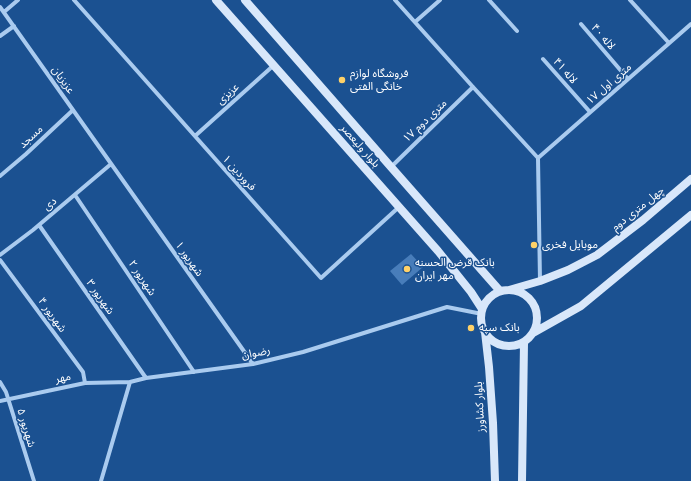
<!DOCTYPE html>
<html>
<head>
<meta charset="utf-8">
<style>
	body { margin:0 }
	canvas { display:block; background:#1b5191 }
</style>
</head>
<body>
<canvas width="691" height="481"></canvas>
<script>
const c = document.querySelector('canvas').getContext('2d');
c.lineJoin = 'round';
function paint(path, color) {
  c.fillStyle = color;
  c.fill(path, 'evenodd');
}
function shape(rows) {
  const path = new Path2D();
  for (const r of rows) {
    if (r.length === 3) {
      path.moveTo(r[0] + r[2], r[1]);
      path.arc(r[0], r[1], r[2], 0, 2 * Math.PI);
      continue;
    }
    path.moveTo(r[0], r[1]);
    for (let i = 2; i < r.length; i += 2) path.lineTo(r[i], r[i + 1]);
  }
  return path;
}
function stroke(path, color, width, dash) {
  c.strokeStyle = color;
  c.lineWidth = width;
  c.lineCap = dash ? 'butt' : 'round';
  c.setLineDash(dash || []);
  c.stroke(path);
}
function write(font, color, halo, rows, align = 'center') {
  c.font = font + ' "Noto Sans","Noto Sans Arabic",sans-serif';
  c.lineWidth = 3;
  c.setLineDash([]);
  c.textBaseline = 'middle';
  c.strokeStyle = halo;
  c.fillStyle = color;
  for (const [text, x, y, turn = 0] of rows) {
    c.save();
    c.translate(x, y);
    c.rotate((+turn || 0) * Math.PI / 180);
    c.textAlign = isNaN(turn) ? turn : align;
    if (halo) c.strokeText(text, 0, 0);
    c.fillText(text, 0, 0);
    c.restore();
  }
}
paint(shape([
	[411,254,423,267,402,285,390,271]
]), '#487dba');
stroke(shape([
	[74,0,321,278,399,207],
	[395,0,473,87,538,158],
	[489,0,517,31],
	[630,0,669,43],
	[0,7,253,364],
	[4,12,18,0],
	[415,22,440,0],
	[581,24,628,79],
	[0,36,14,26],
	[543,59,590,112],
	[195,136,274,65],
	[538,158,691,24],
	[538,158,540,281],
	[391,167,473,87],
	[0,176,26,154,73,110],
	[75,195,194,372],
	[39,225,146,378],
	[0,255,33,230,111,164],
	[0,260,83,372,85,383],
	[0,382,6,392,34,481],
	[0,401,85,383,130,382],
	[101,481,130,382,146,378,253,364,303,352,447,307,482,314]
]), '#aacbef', 4);
stroke(shape([
	[216,0,438,251,471,292,482,309],
	[245,0,391,167,500,291],
	[509,290,540,281,568,270,597,255,643,220,691,179],
	[509,318,28],
	[485,332,489,367,493,423,495,481],
	[533,333,581,306,691,215],
	[522,481,524,343]
]), '#d8e7fa', 8);
for (const [x, y, r, color] of [
	[342,80,4,"#ffd168"],
	[534,245,4,"#ffd168"],
	[407,269,4,"#ffd168"],
	[471,328,4,"#ffd168"]
]) {
  const dot = new Path2D();
  dot.arc(x, y, r, 0, 2 * Math.PI);
  c.fillStyle = color;
  c.fill(dot);
  stroke(dot, '#1b5191', 1.5);
}
write('11px', '#fff', '#1b5191', [
	["لاله ۴۰",603,37,49],
	["لاله ۴۱",565,71,49],
	["عزیزیان",63,80,55],
	["۱۷ متری اول",609,84,-41],
	["عزیزی",228,94,-42],
	["۱۷ متری دوم",425,121,-44],
	["مسجد",31,137,-43],
	["بلوار ولیعصر",360,146,49],
	["فروردین ۱",239,173,48],
	["دی",50,204,-40],
	["چهل متری دوم",638,209,-39],
	["شهریور ۱",189,259,55],
	["شهریور ۲",142,278,56],
	["شهریور ۳",100,297,55],
	["شهریور ۴",52,315,54],
	["رضوان",256,353,-11],
	["مهر",63,378,-12],
	["بلوار کشاورز",480,407,-93],
	["شهریور ۵",26,428,73]
]);
write('11px', '#fff', '#1b5191', [
	["فروشگاه لوازم",350,74],
	["خانگی الفتی",350,87],
	["موبایل فخری",542,245],
	["بانک قرض الحسنه",415,263],
	["مهر ایران",415,276],
	["بانک سپه",479,328]
], 'left');
</script>
</body>
</html>
